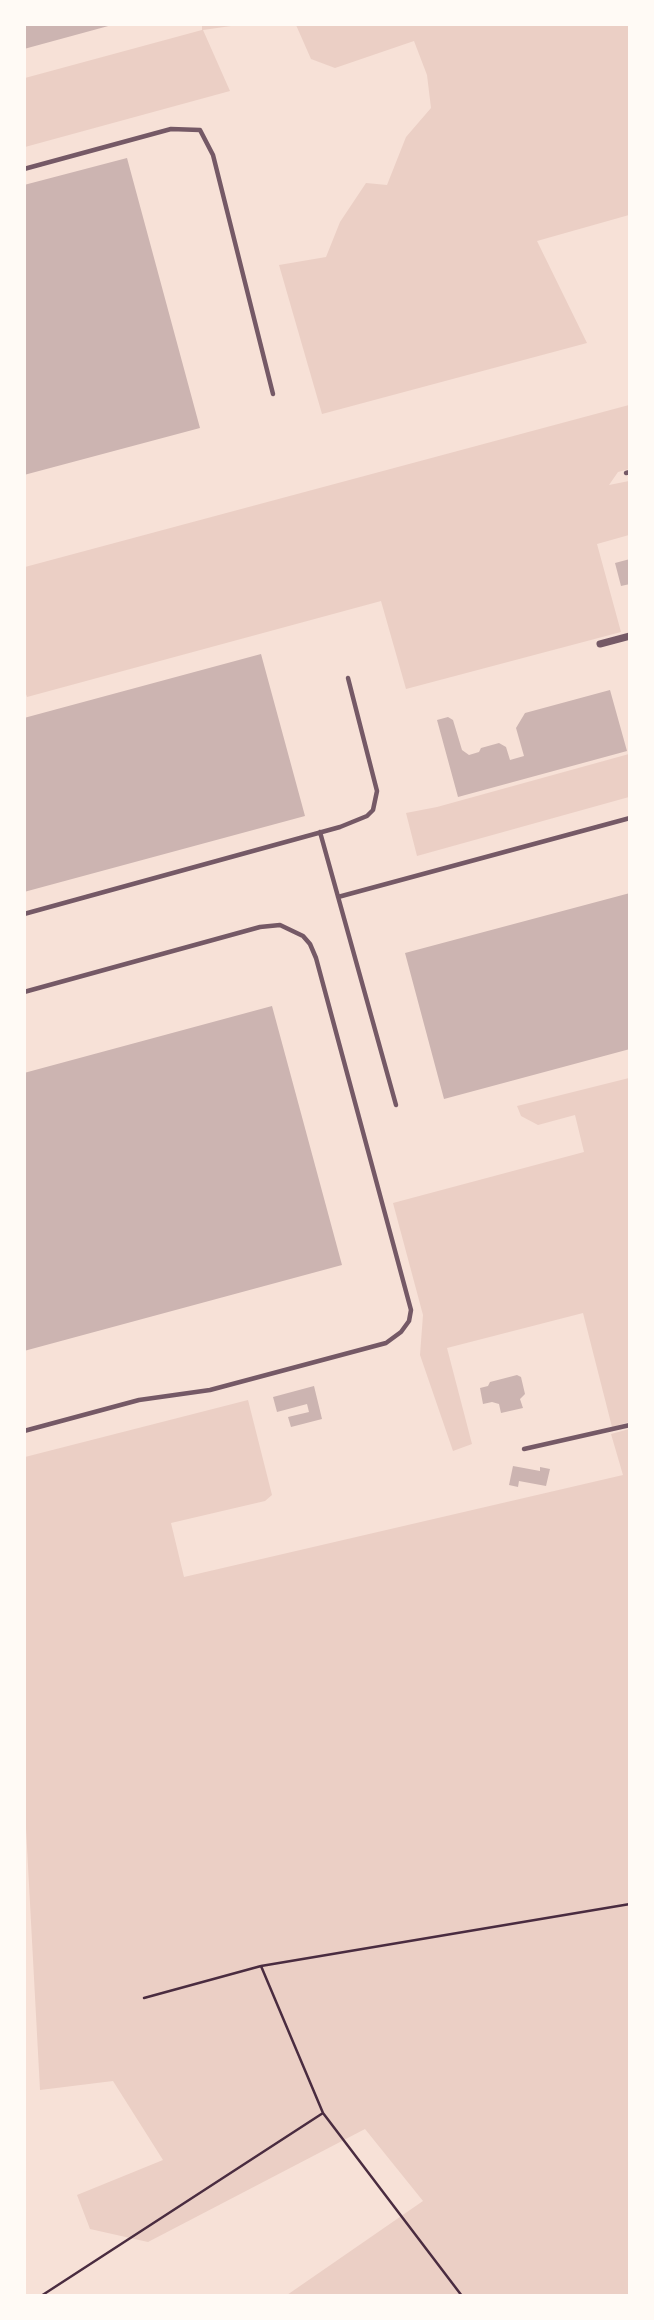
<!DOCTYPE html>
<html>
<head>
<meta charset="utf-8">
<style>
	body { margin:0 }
	#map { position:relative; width:654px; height:2320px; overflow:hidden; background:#f7e1d7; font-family:"Alegreya Sans",sans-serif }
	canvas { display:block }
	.frame { position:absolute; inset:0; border:26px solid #fffaf5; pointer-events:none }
</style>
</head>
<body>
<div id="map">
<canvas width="654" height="2320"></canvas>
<div class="frame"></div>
</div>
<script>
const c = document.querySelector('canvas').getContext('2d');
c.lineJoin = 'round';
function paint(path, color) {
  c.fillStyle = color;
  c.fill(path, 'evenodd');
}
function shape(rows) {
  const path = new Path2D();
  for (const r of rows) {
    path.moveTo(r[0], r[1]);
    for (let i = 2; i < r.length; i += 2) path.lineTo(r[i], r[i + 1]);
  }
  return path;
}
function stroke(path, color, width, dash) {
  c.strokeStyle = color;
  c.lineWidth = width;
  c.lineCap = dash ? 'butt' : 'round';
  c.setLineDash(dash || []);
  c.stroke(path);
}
paint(shape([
	[202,25,238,25,203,30,230,91,25,147,25,78,202,30],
	[296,25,629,25,629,215,537,241,587,343,322,414,279,265,326,257,340,222,366,183,387,185,406,137,431,108,427,75,414,41,335,68,311,59],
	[629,405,629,469,618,472,609,485,629,481,629,535,597,544,621,632,406,689,381,601,27,697,24,689,25,567],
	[629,754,629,797,417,856,406,813,437,807],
	[629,1078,629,1422,612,1427,583,1313,447,1348,472,1444,453,1451,420,1355,423,1315,393,1203,584,1152,575,1115,538,1125,521,1116,517,1106],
	[248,1400,272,1495,265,1501,171,1523,184,1577,623,1475,611,1434,629,1429,629,2295,287,2295,423,2201,365,2129,148,2242,90,2229,77,2195,163,2160,113,2081,40,2090,25,1810,25,1457]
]), '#ebcfc5');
paint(shape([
	[24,24,112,24,112,25,24,49],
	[127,158,200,428,24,475,24,185],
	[630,559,630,584,621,586,615,563],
	[261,654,305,816,24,892,24,718],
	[610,690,627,751,458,797,437,720,448,717,453,720,462,750,469,755,479,752,481,748,499,743,506,747,510,760,524,756,516,728,525,713],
	[630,893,630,1049,444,1099,405,953],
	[272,1006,342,1265,24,1351,24,1073],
	[517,1375,521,1377,525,1394,520,1399,523,1408,501,1413,499,1404,492,1402,483,1404,480,1388,488,1386,490,1382],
	[314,1386,322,1419,291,1427,288,1417,309,1412,307,1404,277,1412,273,1397],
	[513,1466,540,1471,540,1467,550,1469,546,1486,519,1481,518,1487,509,1485]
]), '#ccb4b1');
stroke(shape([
	[261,1966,323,2113,462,2296],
	[144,1998,261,1966,630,1904],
	[41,2296,323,2113]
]), '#4a2c40', 2.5);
stroke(shape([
	[24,169,171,129,200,130,213,155,273,394],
	[626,473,630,472],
	[320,832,396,1105],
	[338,897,630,818],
	[24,914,340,827,367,816,373,810,377,791,348,678],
	[24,992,260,927,280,925,303,936,310,944,316,958,411,1310,409,1321,401,1332,386,1343,210,1390,139,1400,24,1431],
	[524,1449,630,1425]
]), '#755966', 4.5);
stroke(shape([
	[600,644,630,636]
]), '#755966', 7);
</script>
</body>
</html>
